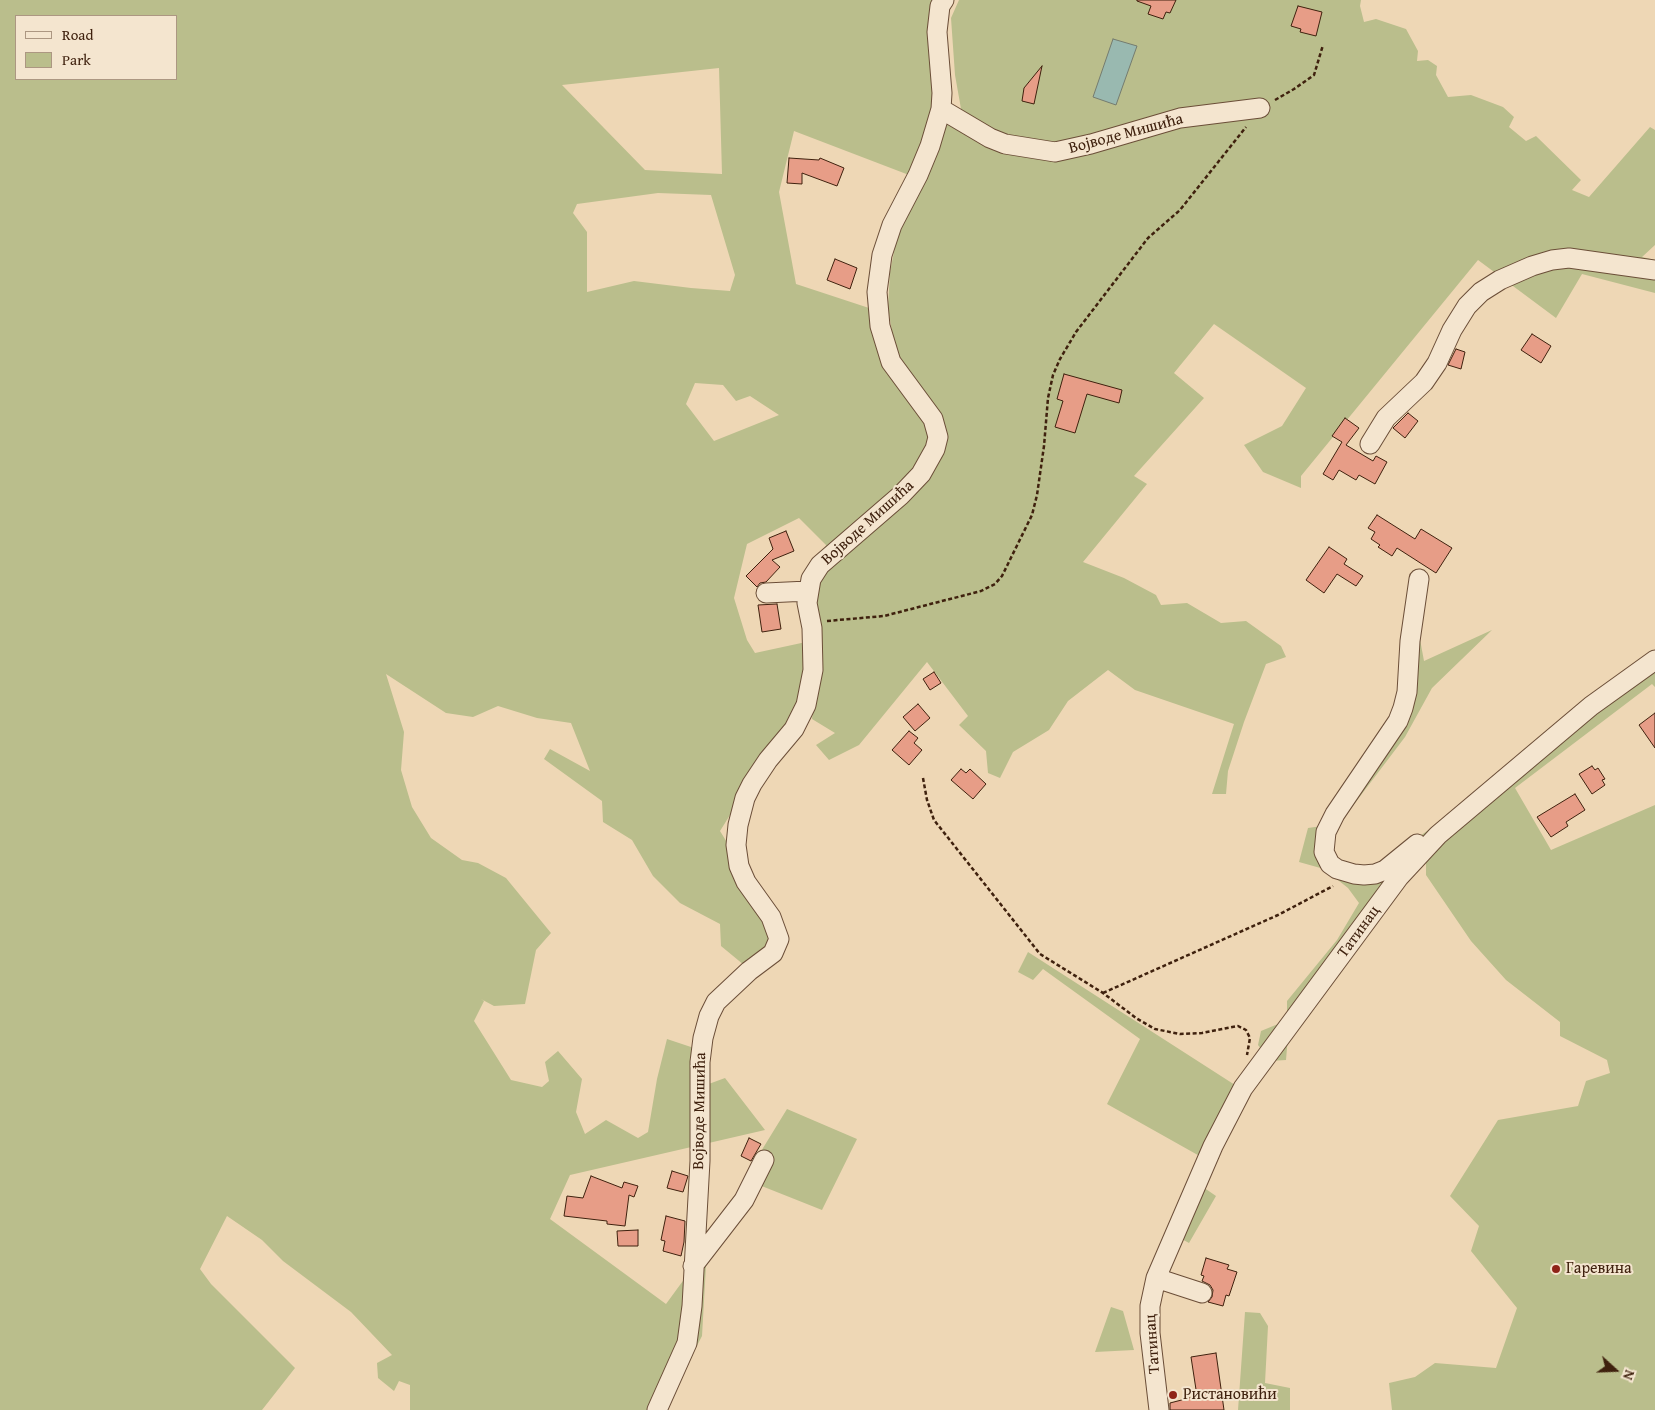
<!DOCTYPE html>
<html>
<head>
<meta charset="utf-8">
<style>
	body { margin:0 }
	#map { position:relative; width:1655px; height:1410px; overflow:hidden; background:#eed7b5; font-family:"Gentium Book Plus",serif }
	canvas { display:block }
	.legend { position:absolute; left:15px; top:15px; width:162px; height:65px; box-sizing:border-box; background:#f4e5cf; border:1px solid #ac9782; margin:0; padding:6px 9px; list-style:none; font-size:15px; color:#3f210e }
	.legend li { display:flex; align-items:center; gap:10px; height:25px }
	.legend b { width:25px; border:1px solid #ac9782 }
	.north { position:absolute; left:1590px; top:1345px; width:50px; height:50px; -webkit-text-stroke:4px #f4e5cf; paint-order:stroke; rotate:110deg; font-size:14px; font-weight:700; line-height:20px; text-align:center; color:#3f210e }
	.north::after { content:''; display:block; margin:auto; width:18px; height:22px; background:#3f210e; clip-path:polygon(50% 0,100% 100%,50% 72%,0 100%) }
</style>
</head>
<body>
<div id="map">
<canvas width="1655" height="1410"></canvas>
<ul class="legend">
<li><b style="height:6px;background:#f4e5cf"></b>Road</li>
<li><b style="height:14px;background:#babe8c"></b>Park</li>
</ul>
<div class="north">N</div>
</div>
<script>
const c = document.querySelector('canvas').getContext('2d');
c.lineJoin = 'round';
function paint(path, color) {
  c.fillStyle = color;
  c.fill(path, 'evenodd');
}
function shape(rows) {
  const path = new Path2D();
  for (const r of rows) {
    path.moveTo(r[0], r[1]);
    for (let i = 2; i < r.length; i += 2) path.lineTo(r[i], r[i + 1]);
  }
  return path;
}
function stroke(path, color, width, dash) {
  c.strokeStyle = color;
  c.lineWidth = width;
  c.lineCap = dash ? 'butt' : 'round';
  c.setLineDash(dash || []);
  c.stroke(path);
}
function write(font, color, halo, rows, align = 'center') {
  c.font = font + ' "Gentium Book Plus",serif';
  c.lineWidth = 4;
  c.setLineDash([]);
  c.textBaseline = 'middle';
  c.strokeStyle = halo;
  c.fillStyle = color;
  for (const [text, x, y, turn = 0] of rows) {
    c.save();
    c.translate(x, y);
    c.rotate((+turn || 0) * Math.PI / 180);
    c.textAlign = isNaN(turn) ? turn : align;
    if (halo) c.strokeText(text, 0, 0);
    c.fillText(text, 0, 0);
    c.restore();
  }
}
paint(shape([
	[0,0,949,0,930,26,946,118,963,120,955,75,951,18,959,0,1361,0,1360,6,1364,22,1376,19,1406,29,1418,51,1417,61,1428,60,1437,66,1436,75,1448,97,1471,95,1503,107,1514,117,1509,127,1526,141,1536,136,1581,180,1572,190,1589,197,1650,127,1655,130,1655,245,1642,257,1655,260,1655,293,1582,274,1556,318,1478,260,1301,476,1301,488,1263,472,1244,445,1282,426,1306,388,1214,324,1174,373,1204,398,1134,476,1147,484,1083,562,1124,578,1156,595,1161,605,1187,603,1221,623,1246,621,1281,646,1286,657,1266,664,1244,722,1228,771,1226,794,1212,794,1234,724,1135,690,1108,670,1068,701,1049,730,1013,752,1000,778,988,773,986,751,959,725,968,716,927,662,859,745,829,760,816,745,835,733,812,719,821,639,805,677,798,704,792,716,720,831,784,935,744,965,721,946,720,924,680,903,653,876,632,840,603,822,602,801,544,759,550,749,590,771,571,723,537,718,498,706,473,717,446,713,386,674,404,732,401,770,412,807,431,838,462,860,478,863,506,878,551,933,536,950,525,1004,494,1006,481,999,484,1001,474,1021,511,1080,542,1087,549,1081,545,1062,558,1051,582,1079,576,1112,585,1134,606,1120,638,1138,648,1132,657,1079,667,1039,697,1049,706,1085,725,1078,765,1130,570,1175,550,1219,666,1304,707,1248,702,1336,664,1410,410,1410,410,1385,399,1381,394,1391,378,1378,377,1363,392,1355,351,1312,283,1261,262,1240,227,1216,200,1269,211,1284,295,1368,262,1410,0,1410],
	[16,16,176,16,176,79,16,79],
	[719,68,722,174,645,170,562,85],
	[945,122,896,242,890,272,888,307,896,356,869,308,796,284,779,192,794,131,909,175],
	[658,193,711,195,735,275,730,291,691,288,634,281,587,292,587,232,573,213,577,204],
	[695,383,723,385,736,401,750,396,779,415,714,441,686,404],
	[799,518,826,545,806,642,755,653,747,640,734,598,747,544],
	[1414,607,1424,661,1492,630,1432,688,1405,737,1330,836,1327,860,1347,869,1376,867,1655,670,1655,687,1652,684,1515,788,1551,850,1655,805,1655,1410,1392,1410,1389,1383,1415,1377,1435,1363,1496,1368,1517,1308,1471,1251,1479,1226,1450,1196,1498,1120,1578,1106,1586,1081,1610,1073,1607,1060,1560,1036,1560,1022,1506,980,1471,941,1426,875,1426,862,1378,902,1288,1036,1286,1060,1270,1061,1258,1045,1261,1031,1278,1024,1287,1013,1287,1001,1337,940,1359,903,1348,888,1324,869,1299,862,1308,828,1322,826,1396,718],
	[1028,952,1235,1085,1247,1102,1212,1163,1107,1104,1140,1039,1043,969,1033,980,1018,972],
	[787,1109,857,1139,822,1210,744,1179],
	[1200,1185,1216,1196,1189,1243,1178,1237],
	[1111,1307,1123,1311,1134,1350,1095,1352],
	[1245,1312,1260,1313,1268,1326,1265,1383,1290,1388,1290,1410,1238,1410]
]), '#babe8c');
const water = shape([
	[1113,39,1137,46,1116,105,1093,97,1113,39]
]);
paint(water, '#99b9b0');
stroke(water, '#757c6f', 1);
const building = shape([
	[1137,0,1176,0,1170,13,1166,12,1163,19,1148,14,1151,6,1137,1,1137,0],
	[1298,6,1322,12,1316,36,1300,32,1301,29,1291,26,1298,6],
	[1042,66,1034,104,1022,101,1024,88,1042,66],
	[789,158,819,160,820,158,844,168,837,186,802,173,802,184,787,183,789,158],
	[835,259,857,268,850,289,827,280,835,259],
	[1532,334,1551,346,1541,363,1521,350,1532,334],
	[1456,349,1465,352,1461,369,1448,365,1456,349],
	[1064,374,1122,390,1119,403,1087,394,1075,433,1055,427,1063,401,1057,399,1064,374],
	[1408,413,1418,421,1405,438,1393,428,1408,413],
	[1345,418,1359,428,1346,445,1373,461,1376,456,1387,462,1375,484,1359,475,1356,480,1339,470,1333,480,1323,474,1342,442,1332,436,1345,418],
	[1377,515,1415,539,1421,529,1452,548,1436,573,1397,548,1392,556,1378,547,1380,545,1371,539,1375,532,1368,528,1377,515],
	[786,531,794,551,772,560,780,567,766,582,760,583,757,587,746,576,773,549,769,538,786,531],
	[1329,547,1347,559,1344,564,1363,576,1356,586,1337,574,1324,593,1306,580,1329,547],
	[777,604,781,629,762,632,758,605,777,604],
	[934,672,941,683,930,690,923,679,934,672],
	[918,704,930,718,915,731,903,717,918,704],
	[1655,713,1655,748,1639,725,1655,713],
	[909,731,918,738,914,743,922,750,909,765,892,750,909,731],
	[1592,766,1595,770,1598,768,1605,779,1602,780,1605,785,1592,794,1579,774,1592,766],
	[961,769,966,773,970,769,986,784,973,799,951,780,961,769],
	[1575,794,1585,810,1566,822,1568,826,1551,837,1537,817,1575,794],
	[749,1138,761,1144,751,1161,741,1156,749,1138],
	[672,1171,688,1176,683,1192,667,1188,672,1171],
	[591,1176,622,1188,624,1182,638,1186,634,1197,629,1195,625,1226,607,1224,607,1221,564,1216,567,1196,583,1198,591,1176],
	[666,1216,685,1221,684,1242,681,1256,663,1251,665,1241,661,1240,666,1216],
	[638,1230,638,1246,618,1246,617,1231,638,1230],
	[1206,1258,1229,1265,1227,1269,1237,1272,1229,1296,1226,1295,1223,1306,1208,1302,1212,1297,1213,1290,1210,1285,1202,1281,1204,1276,1201,1275,1206,1258],
	[1216,1353,1224,1410,1170,1410,1170,1403,1197,1396,1191,1357,1216,1353]
]);
paint(building, '#e79d87');
stroke(building, '#3f210e', 1);
const minor = shape([
	[941,109,990,138,1005,144,1055,152,1091,144,1180,118,1260,108],
	[1370,444,1386,418,1424,382,1437,363,1452,330,1467,306,1481,292,1500,280,1532,266,1552,260,1569,258,1655,270],
	[766,593,808,591],
	[1417,844,1385,870,1375,874,1364,875,1354,874,1337,869,1330,864,1324,852,1326,832,1335,814,1398,721,1403,708,1407,692,1410,641,1419,579],
	[693,1266,744,1200,764,1160],
	[1156,1278,1202,1293],
	[657,1410,687,1343,692,1306,700,1161,700,1062,703,1038,709,1016,716,1002,749,971,773,953,779,939,771,917,746,882,739,866,736,845,738,825,745,798,752,784,768,760,794,729,806,705,813,670,812,628,807,603,811,579,820,565,901,495,921,474,935,449,938,437,933,419,891,362,880,326,877,292,882,255,892,225,918,175,930,146,941,109,942,93,937,32,940,6,944,0],
	[1159,1410,1150,1333,1150,1306,1156,1278,1213,1146,1243,1088,1399,877,1438,835,1591,706,1655,660]
]);
stroke(minor, '#6b4e38', 21);
stroke(shape([
	[1275,100,1294,89,1314,75,1323,45],
	[827,621,884,616,981,591,995,584,1002,576,1032,515,1037,495,1044,446,1048,398,1053,375,1060,359,1076,332,1148,238,1180,210,1246,127],
	[923,778,927,800,934,820,1040,954,1103,993,1136,1018,1155,1029,1180,1034,1202,1033,1238,1026,1246,1030,1250,1038,1247,1055],
	[1103,993,1278,915,1333,886]
]), '#3f210e', 2.5, [4, 2.5]);
stroke(minor, '#f4e5cf', 19);
for (const [x, y, r, color] of [
	[1556,1269,5,"#8f2418"],
	[1173,1395,5,"#8f2418"]
]) {
  const dot = new Path2D();
  dot.arc(x, y, r, 0, 2 * Math.PI);
  c.fillStyle = color;
  c.fill(dot);
  stroke(dot, '#f4e5cf', 2);
}
write('16px', '#3f210e', '#f4e5cf', [
	["Војводе Мишића",1126,134,-15],
	["Војводе Мишића",868,523,-42],
	["Татинац",1359,932,-54],
	["Војводе Мишића",700,1111,-89],
	["Татинац",1153,1344,-94]
]);
write('16px', '#3f210e', '#f4e5cf', [
	["Гаревина",1566,1269],
	["Ристановићи",1183,1395]
], 'left');
</script>
</body>
</html>
